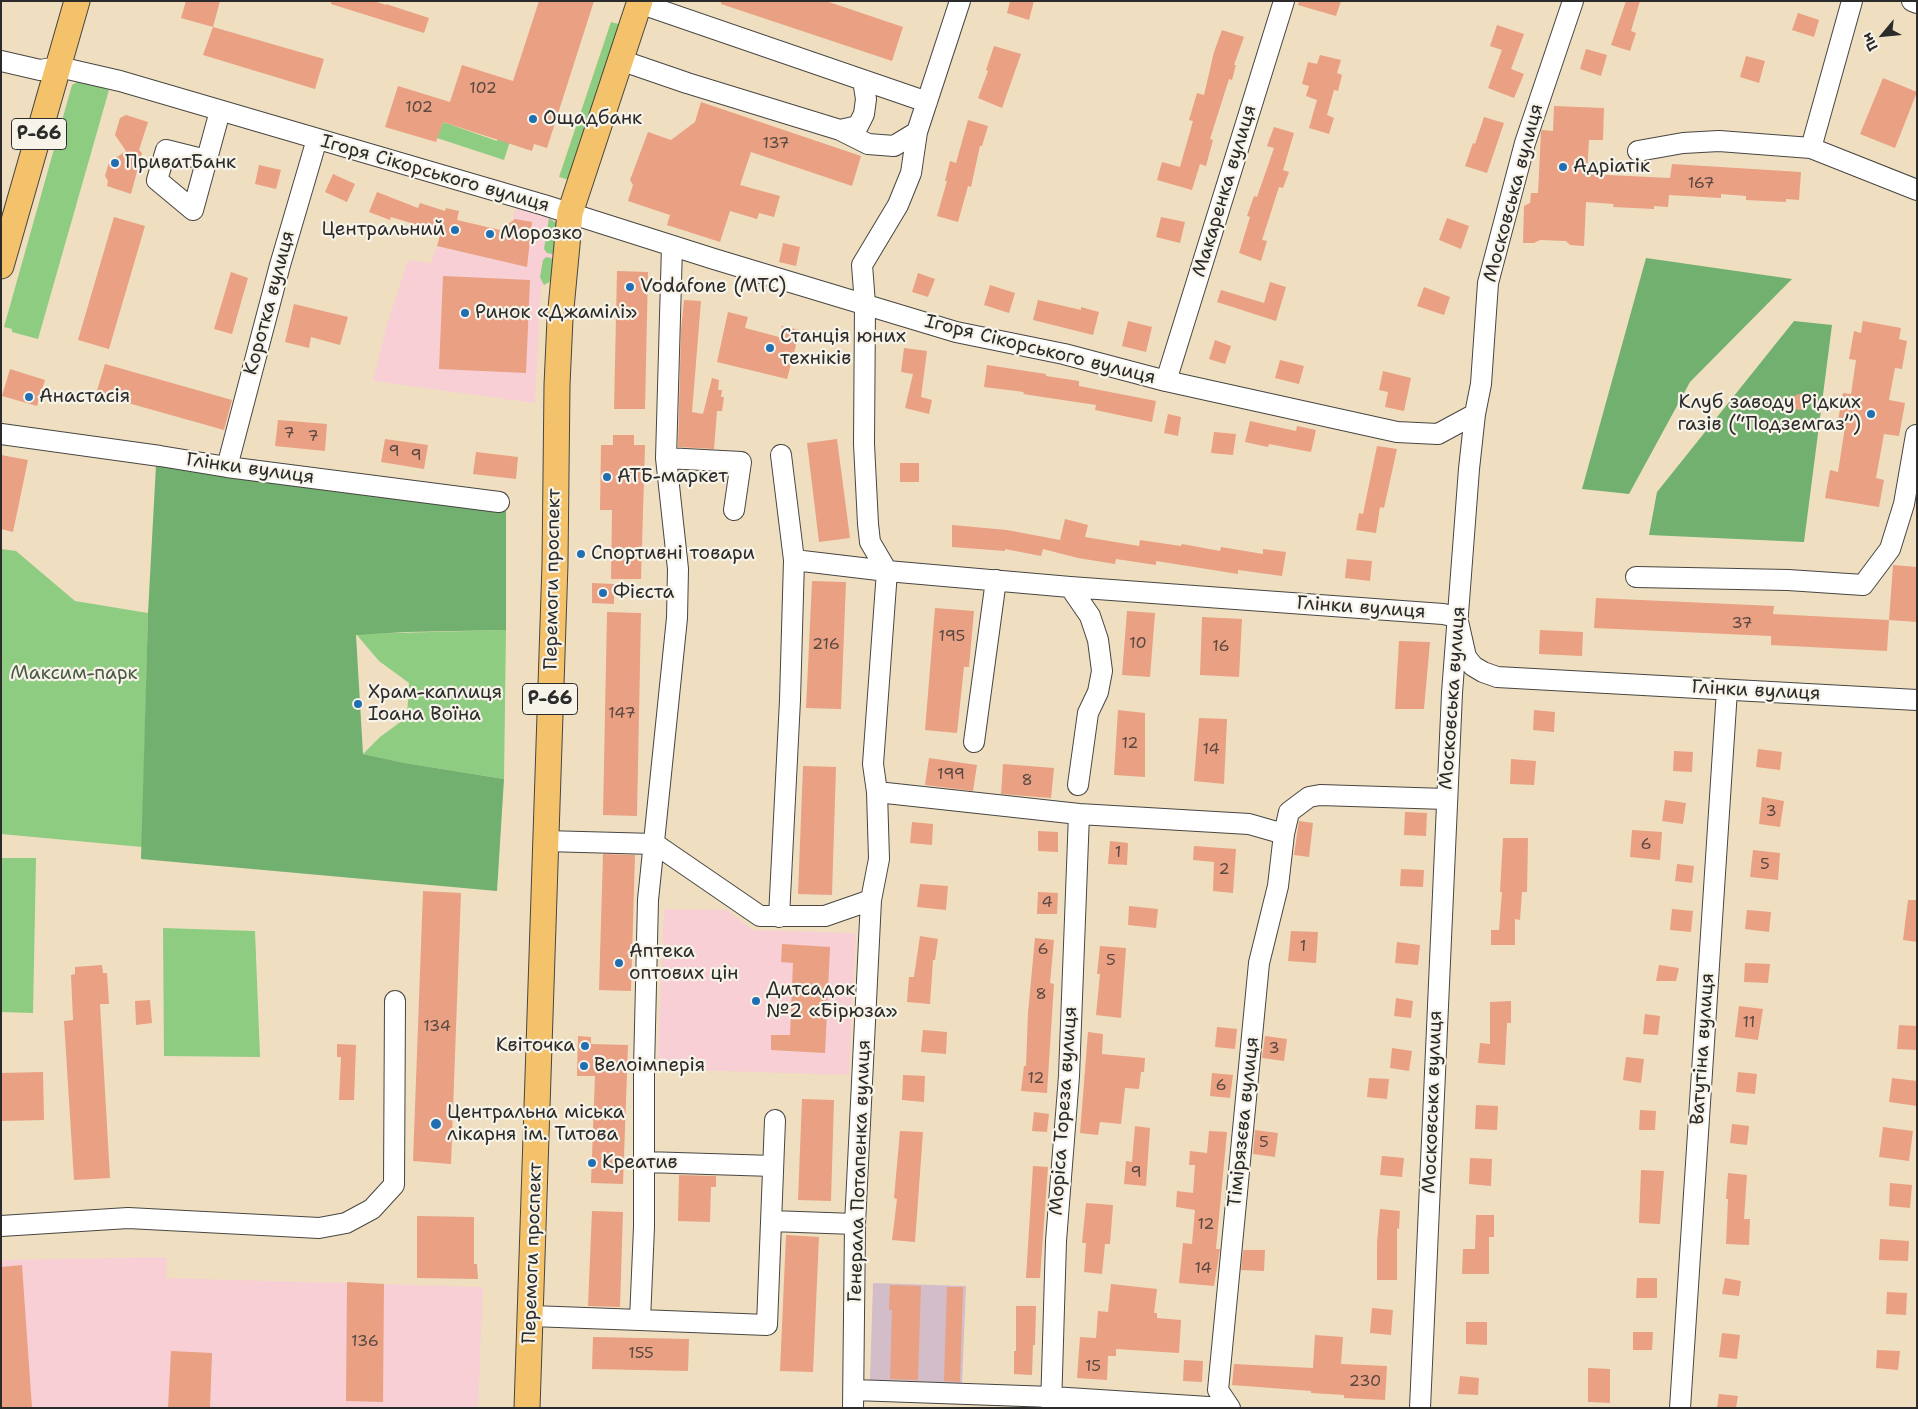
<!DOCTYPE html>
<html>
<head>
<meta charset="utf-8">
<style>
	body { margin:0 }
	#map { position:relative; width:1918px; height:1409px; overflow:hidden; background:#efdfc0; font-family:"Shantell Sans",sans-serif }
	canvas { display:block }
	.frame { position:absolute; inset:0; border:2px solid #2b2b2b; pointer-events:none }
	.north { position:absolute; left:1858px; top:10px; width:50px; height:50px; -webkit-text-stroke:4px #f7f3e8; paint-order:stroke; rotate:242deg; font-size:14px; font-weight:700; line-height:20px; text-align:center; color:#2b2b2b }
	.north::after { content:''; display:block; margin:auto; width:18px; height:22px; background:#2b2b2b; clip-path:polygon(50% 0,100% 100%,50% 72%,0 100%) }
</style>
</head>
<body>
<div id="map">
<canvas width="1918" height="1409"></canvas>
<div class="frame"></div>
<div class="north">Пн</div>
</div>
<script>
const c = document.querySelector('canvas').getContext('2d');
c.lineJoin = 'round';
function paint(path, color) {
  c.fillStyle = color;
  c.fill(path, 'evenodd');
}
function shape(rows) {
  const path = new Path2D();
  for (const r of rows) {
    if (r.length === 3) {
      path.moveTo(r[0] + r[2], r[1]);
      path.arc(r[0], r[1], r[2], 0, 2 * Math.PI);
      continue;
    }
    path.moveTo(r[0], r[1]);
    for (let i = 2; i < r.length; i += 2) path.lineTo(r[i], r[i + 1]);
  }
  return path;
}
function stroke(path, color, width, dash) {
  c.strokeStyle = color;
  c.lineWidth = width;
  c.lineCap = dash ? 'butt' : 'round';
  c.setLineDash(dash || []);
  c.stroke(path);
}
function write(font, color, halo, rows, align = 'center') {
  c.font = font + ' "Shantell Sans",sans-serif';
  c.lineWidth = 4.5;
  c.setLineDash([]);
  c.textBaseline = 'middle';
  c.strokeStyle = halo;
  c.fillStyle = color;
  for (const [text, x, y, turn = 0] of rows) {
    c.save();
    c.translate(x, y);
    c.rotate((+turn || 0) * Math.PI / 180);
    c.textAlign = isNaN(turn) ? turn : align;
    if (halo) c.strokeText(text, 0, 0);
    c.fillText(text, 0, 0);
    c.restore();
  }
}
paint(shape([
	[515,208,552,219,556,221,559,229,551,281,541,286,535,403,373,381,386,328,408,260,431,263,437,246,506,262],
	[664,909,727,910,753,930,856,933,849,1075,657,1069],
	[167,1257,166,1278,483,1287,478,1408,1,1408,1,1260]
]), '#f7cfd4');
paint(shape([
	[873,1283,966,1286,962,1384,870,1380]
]), '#d2bdc8');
paint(shape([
	[611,22,622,25,570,180,559,177],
	[79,81,109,90,38,339,12,332,12,329,4,327,72,85],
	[443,122,497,141,498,137,510,141,504,160,437,138],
	[549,218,559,225,554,253,552,254,547,253,544,249],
	[546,257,551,258,554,262,551,281,544,285,540,277,543,260],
	[1,549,16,551,75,601,148,613,142,847,1,834],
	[506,630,504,779,405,763,363,754,380,737,407,717,409,683,379,661,356,634],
	[1,858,36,858,33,1013,1,1012],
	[163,928,255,931,260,1057,164,1056]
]), '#8ecc82');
paint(shape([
	[1646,258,1792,279,1690,382,1629,494,1582,489],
	[1794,321,1832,325,1804,542,1649,535,1657,492],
	[156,465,506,510,506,630,406,632,356,635,363,754,405,763,504,779,497,891,141,859,148,613]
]), '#72b070');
paint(shape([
	[186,1,220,1,213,27,181,18],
	[331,1,374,1,386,5,386,4,429,18,424,33,331,4],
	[539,1,594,1,547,148,534,144,532,151,443,122,436,142,385,127,398,86,450,102,462,65,513,81],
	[721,1,826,1,903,27,892,61,721,4],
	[1010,1,1034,1,1029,20,1007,13],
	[1299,1,1341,1,1336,16,1298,5],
	[1626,1,1640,1,1631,31,1636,33,1630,51,1611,45],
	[1798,13,1819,20,1814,37,1792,30],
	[1497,25,1524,34,1511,69,1524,74,1514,98,1488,88,1502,50,1490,46],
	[213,27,324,59,315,89,203,55],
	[1222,30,1244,37,1234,65,1236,65,1232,80,1229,79,1210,139,1213,140,1206,166,1200,164,1192,190,1157,180,1162,162,1180,167,1193,121,1189,120,1197,93,1204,95,1214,52],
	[994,46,1021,54,1002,108,978,98,988,71,986,70],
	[1586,49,1607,55,1601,76,1580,69],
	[1320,55,1341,60,1337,73,1342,75,1338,91,1334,90,1327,115,1334,118,1329,134,1309,128,1317,100,1306,96,1309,86,1302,84,1308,62,1317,64],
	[1746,56,1765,61,1759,83,1740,77],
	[1883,78,1917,92,1895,148,1860,134],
	[701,102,861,156,852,186,751,152,740,185,780,196,774,217,759,213,757,219,730,211,720,242,667,225,670,215,628,201,633,185,630,180,648,132,671,140,695,122],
	[1554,106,1604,108,1603,140,1589,140,1587,174,1670,178,1672,164,1801,172,1799,200,1786,199,1786,202,1746,200,1746,196,1721,194,1721,198,1669,195,1668,207,1654,206,1654,209,1613,207,1614,204,1586,202,1584,246,1570,245,1566,241,1540,240,1534,243,1523,243,1524,206,1530,203,1531,193,1538,193,1541,132,1542,130,1553,131],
	[126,115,148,122,139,150,142,153,131,194,107,186,108,181,105,176,109,162,126,151,115,135,120,118],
	[1484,117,1504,123,1487,173,1465,166,1473,143,1475,144],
	[968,120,988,126,982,146,980,146,971,187,968,186,958,222,937,216,947,181,945,181,950,161,956,163],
	[1274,127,1294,133,1283,170,1289,172,1283,188,1279,187,1262,240,1267,241,1261,261,1239,253,1250,217,1247,216,1254,196,1257,197,1274,148,1267,146],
	[259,165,281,170,276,189,255,184],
	[333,174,355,184,347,202,325,192],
	[377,192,418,208,420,203,445,211,446,208,459,211,457,220,500,230,515,219,532,222,527,267,437,246,441,232,391,217,390,220,369,212],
	[114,217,145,226,109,349,78,340],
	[1161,217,1185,222,1180,243,1156,237],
	[1447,218,1469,226,1461,249,1439,240],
	[783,243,800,247,796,266,779,262],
	[617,271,648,272,645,409,614,409],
	[231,272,248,278,232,334,214,329],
	[918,273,935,279,928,297,912,292],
	[443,276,530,280,526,373,439,369],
	[1270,282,1286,287,1276,321,1217,302,1221,290,1264,303],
	[990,285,1015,293,1009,313,984,305],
	[1424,287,1450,297,1444,315,1417,306],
	[684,300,701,301,692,412,703,414,712,378,719,380,718,390,722,390,721,397,724,397,722,411,717,411,714,449,678,447,681,330],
	[1038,300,1081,310,1081,307,1099,312,1093,335,1033,320],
	[294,304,348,317,340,345,311,337,309,348,285,342],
	[728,312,748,317,745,328,779,337,782,326,800,330,787,379,717,362],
	[1128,321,1152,327,1146,352,1122,346],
	[1863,321,1901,328,1899,339,1907,341,1902,369,1895,368,1889,400,1905,403,1899,436,1884,434,1876,478,1884,480,1879,507,1825,498,1830,470,1838,472,1845,427,1837,426,1843,393,1851,394,1856,360,1849,359,1854,331,1861,333],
	[1215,340,1231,346,1225,364,1209,359],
	[904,348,927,351,921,397,932,400,929,414,905,408,913,374,901,372],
	[1280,360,1304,366,1299,384,1275,378],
	[105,364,232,400,224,430,96,394],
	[987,365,1046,374,1046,376,1079,381,1079,386,1156,401,1152,422,1095,410,1096,405,1023,394,1024,392,984,387],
	[10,369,45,380,37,406,2,396],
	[1383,371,1411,378,1404,411,1385,407,1388,392,1379,390],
	[1800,402,8],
	[1168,414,1181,417,1178,436,1164,433],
	[278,420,327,424,325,451,275,446],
	[1250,421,1296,431,1297,426,1316,430,1311,452,1269,444,1268,447,1245,442],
	[1214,432,1236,434,1233,455,1211,453],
	[613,435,634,435,634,445,645,445,641,579,611,579,612,510,600,510,601,445,613,445],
	[385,439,428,445,424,469,381,462],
	[837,439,850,538,819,542,807,443],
	[1377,446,1397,449,1384,508,1380,507,1376,533,1356,530,1359,513,1363,514],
	[476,452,518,457,516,479,473,474],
	[1,455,28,460,13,532,1,529],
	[900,463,919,463,919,482,900,482],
	[1065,519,1088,525,1085,537,1139,546,1140,540,1181,546,1182,544,1220,551,1221,547,1263,554,1263,549,1286,552,1282,576,1238,570,1238,574,1156,561,1156,565,1116,559,1115,564,1078,558,1043,549,1041,556,1005,549,1005,551,952,547,952,525,1007,530,1060,540],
	[1347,559,1372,561,1370,581,1345,578],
	[1893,565,1917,567,1917,622,1889,620],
	[812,581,846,582,841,709,806,708],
	[592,583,614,584,614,604,592,603],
	[1596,598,1774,606,1773,614,1889,620,1887,651,1771,645,1771,636,1594,628],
	[935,608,974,611,969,667,964,667,957,733,925,730],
	[1127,611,1155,613,1150,677,1122,675],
	[607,612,641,613,637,816,603,815],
	[1202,617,1242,619,1239,677,1200,675],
	[1540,630,1583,632,1582,656,1539,654],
	[1399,641,1430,642,1424,709,1395,709],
	[1118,710,1145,713,1145,777,1114,775],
	[1534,710,1555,712,1554,732,1533,730],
	[1199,718,1227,719,1224,784,1194,781],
	[1758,749,1782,752,1780,770,1756,767],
	[1674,751,1693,752,1692,772,1673,771],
	[929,758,977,765,973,791,925,785],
	[1511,759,1536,761,1534,785,1510,784],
	[1003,764,1054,768,1051,798,1001,794],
	[803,766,836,767,832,895,798,894],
	[1762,797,1784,801,1780,827,1759,824],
	[1665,800,1686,803,1683,824,1662,821],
	[1405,812,1427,813,1426,836,1404,835],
	[1299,821,1313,823,1309,857,1294,855],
	[912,822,933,824,932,845,910,843],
	[1632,830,1662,832,1660,860,1630,857],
	[1038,831,1058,832,1058,852,1038,851],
	[1503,838,1528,838,1527,892,1522,892,1520,920,1515,919,1515,945,1491,945,1491,930,1499,930,1502,892,1500,892],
	[1110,841,1128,843,1127,865,1108,864],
	[1194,846,1236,849,1233,893,1213,891,1214,862,1193,860],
	[1753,850,1780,853,1778,880,1750,877],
	[603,854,635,855,631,991,599,990],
	[1677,864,1694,866,1692,883,1675,881],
	[1401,869,1424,870,1423,887,1400,886],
	[920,884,948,886,946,910,917,907],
	[423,891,461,893,451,1164,413,1161],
	[1038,892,1058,893,1057,914,1037,914],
	[1908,900,1917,900,1917,942,1903,940],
	[1129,906,1158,909,1156,928,1128,925],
	[1672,909,1693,911,1691,932,1670,930],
	[1747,910,1771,912,1769,932,1745,929],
	[1291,931,1318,932,1316,963,1288,961],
	[920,936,938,939,935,960,933,960,930,1004,907,1002,909,977,914,977],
	[1035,938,1054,940,1050,983,1054,984,1047,1093,1021,1091,1024,1066,1026,1066,1028,1013],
	[1397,942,1420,945,1418,965,1395,963],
	[782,944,830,947,825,1053,771,1050,771,1035,790,1035,793,963,781,962],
	[1100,946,1126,948,1121,1018,1096,1015,1100,974,1097,974],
	[1745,963,1770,964,1768,983,1744,982],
	[102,965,103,973,107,973,109,1004,100,1004,110,1178,74,1180,64,1021,73,1020,71,975,75,974,75,967],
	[1659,965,1679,968,1676,981,1656,981],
	[1396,998,1413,1001,1411,1018,1394,1016],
	[150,1000,152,1023,136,1025,135,1001],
	[1511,1001,1511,1023,1507,1023,1505,1065,1478,1063,1480,1043,1490,1044,1490,1002],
	[1739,1006,1763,1009,1758,1040,1735,1037],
	[1645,1014,1660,1016,1658,1035,1643,1034],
	[1899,1025,1917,1026,1917,1050,1897,1049],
	[1217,1027,1237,1029,1235,1049,1215,1047],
	[923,1030,947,1032,946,1054,921,1052],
	[1088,1032,1103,1034,1102,1054,1145,1058,1144,1072,1141,1072,1139,1089,1125,1088,1121,1124,1100,1122,1098,1135,1080,1133],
	[578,1036,591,1037,591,1044,628,1045,623,1184,591,1183,595,1076,577,1076],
	[1265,1036,1287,1039,1284,1061,1262,1058],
	[337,1044,356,1045,354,1100,339,1100,341,1057,337,1057],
	[1392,1048,1412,1051,1409,1071,1390,1068],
	[1626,1057,1644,1059,1641,1083,1623,1080],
	[43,1072,44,1120,1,1121,1,1073],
	[1738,1072,1757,1074,1755,1094,1736,1092],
	[1212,1073,1233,1075,1230,1098,1210,1096],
	[903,1075,925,1076,924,1102,902,1100],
	[1369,1078,1389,1079,1387,1099,1367,1097],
	[1892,1078,1917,1081,1917,1106,1889,1102],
	[802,1099,834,1100,831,1201,798,1200],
	[1476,1105,1498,1106,1497,1130,1475,1129],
	[1640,1110,1656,1111,1655,1130,1639,1130],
	[1034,1112,1049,1114,1047,1132,1032,1131],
	[1732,1124,1749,1126,1747,1145,1730,1143],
	[1135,1126,1150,1128,1146,1186,1124,1184,1126,1161,1132,1162],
	[1883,1127,1913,1131,1909,1161,1879,1157],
	[1255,1130,1278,1133,1275,1157,1253,1154],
	[900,1131,923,1132,915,1242,892,1240,897,1199,894,1198],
	[1209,1131,1227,1132,1216,1249,1220,1249,1214,1286,1179,1283,1183,1243,1192,1244,1195,1210,1176,1207,1177,1191,1193,1193,1195,1165,1189,1165,1190,1151,1207,1153],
	[1382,1156,1404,1158,1402,1177,1380,1175],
	[1470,1158,1492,1159,1491,1186,1469,1184],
	[1033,1166,1048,1167,1040,1278,1026,1278],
	[1641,1170,1664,1171,1660,1224,1639,1223],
	[1728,1173,1747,1175,1744,1219,1750,1219,1749,1245,1726,1244,1728,1199,1726,1199],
	[679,1175,716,1176,716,1187,711,1187,710,1222,678,1221],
	[1890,1183,1912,1185,1910,1208,1889,1206],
	[1086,1203,1113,1205,1110,1244,1105,1244,1102,1274,1084,1272,1086,1243,1082,1243],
	[1380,1209,1400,1211,1399,1229,1397,1228,1397,1280,1377,1280,1377,1243],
	[592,1211,623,1212,620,1307,588,1306],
	[1476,1215,1494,1215,1494,1237,1489,1237,1489,1274,1462,1274,1463,1249,1475,1249],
	[417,1216,474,1217,474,1264,477,1264,478,1279,417,1278],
	[786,1235,819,1237,813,1372,780,1371],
	[1880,1239,1909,1241,1908,1261,1879,1260],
	[1243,1250,1265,1250,1264,1271,1241,1270],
	[22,1265,32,1408,1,1408,1,1267],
	[1637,1278,1657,1278,1657,1298,1636,1298],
	[1725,1278,1741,1281,1739,1296,1722,1294],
	[347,1282,384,1284,383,1402,346,1401],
	[1111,1284,1157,1289,1154,1313,1157,1313,1157,1318,1181,1320,1179,1353,1116,1349,1116,1356,1108,1356,1107,1380,1077,1378,1080,1337,1096,1338,1098,1311,1108,1312],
	[890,1285,921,1286,918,1380,890,1379,892,1310,889,1310],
	[947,1287,963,1287,960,1382,944,1381],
	[1887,1292,1907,1293,1906,1315,1886,1314],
	[1016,1306,1036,1306,1035,1345,1033,1345,1032,1375,1014,1374,1014,1351,1016,1351],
	[1372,1308,1393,1310,1391,1335,1370,1333],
	[1466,1322,1487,1322,1487,1345,1466,1344],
	[1633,1332,1653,1332,1652,1350,1633,1350],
	[1722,1333,1740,1335,1737,1359,1719,1357],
	[1315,1335,1343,1337,1341,1364,1387,1366,1385,1400,1344,1398,1344,1395,1311,1393,1311,1391,1232,1385,1234,1364,1313,1368],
	[593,1337,689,1339,688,1371,592,1369],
	[1877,1350,1900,1351,1898,1370,1876,1368],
	[171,1351,212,1353,210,1408,168,1408],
	[1184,1360,1203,1361,1202,1382,1183,1381],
	[1588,1368,1610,1369,1610,1403,1588,1402],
	[1460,1376,1479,1378,1478,1395,1458,1394],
	[1719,1394,1738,1396,1736,1408,1717,1408]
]), '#e9a083');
const minor = shape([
	[1912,1,1917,3],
	[639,3,927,102],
	[620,60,687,83,840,130,868,144,894,146,917,132],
	[1,61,40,70,59,67,120,81,544,205,714,259,956,332,1064,354,1166,381,1397,432,1438,434,1475,414],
	[840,130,858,126,864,114,866,99,863,80],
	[1811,148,1852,1],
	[1638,151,1683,143,1719,141,1811,148,1917,190],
	[206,160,166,150,157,180,193,210,220,111],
	[672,246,666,458,678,569,677,618,648,900,644,1069,644,1227,640,1320,767,1325,775,1120],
	[1166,381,1284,1],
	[1,434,160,456,227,467,499,502],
	[666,458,741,462,734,510],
	[227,467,280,265,317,139],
	[794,560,887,571,1070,587,1443,614,1457,617,1466,657,1473,666,1483,672,1497,677,1917,700],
	[1636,577,1788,580,1863,585,1890,549,1904,504,1916,435],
	[1070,587,1090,616,1098,640,1102,671,1098,692,1088,713,1078,785],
	[974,742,996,580],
	[877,792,1079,814,1249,824,1284,834],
	[545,841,655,844,760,916,825,916,871,900],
	[779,917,790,700,794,560,781,455],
	[645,1162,773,1166],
	[771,1221,855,1224],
	[1,1226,128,1218,319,1228,346,1223,372,1209,394,1185,395,1001],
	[531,1316,640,1320],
	[854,1390,1052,1397,1224,1408],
	[853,1408,855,1224,871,900,879,859,877,792,873,764,887,571,870,542,868,524,864,444,865,304,862,265,898,205,911,173,917,132,960,1],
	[1051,1408,1056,1241,1069,1076,1079,814],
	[1230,1408,1218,1390,1259,963,1278,886,1284,834,1289,812,1309,797,1320,795,1446,799],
	[1420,1408,1452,693,1469,469,1475,414,1481,384,1488,283,1525,143,1573,1],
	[1680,1408,1727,690]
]);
const major = shape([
	[1,266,77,1],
	[527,1408,555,564,557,385,560,319,570,213,640,1]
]);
stroke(minor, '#484641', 22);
stroke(major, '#484641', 27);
stroke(minor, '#fff', 20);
stroke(major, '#f3c26a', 25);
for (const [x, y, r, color] of [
	[533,119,5,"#1f6fb2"],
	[115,163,5,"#1f6fb2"],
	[1563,167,5,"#1f6fb2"],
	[455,230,5,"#1f6fb2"],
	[490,234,5,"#1f6fb2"],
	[630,287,5,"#1f6fb2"],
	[465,313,5,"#1f6fb2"],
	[770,348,5,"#1f6fb2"],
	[29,397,5,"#1f6fb2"],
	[1871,414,5,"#1f6fb2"],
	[607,477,5,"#1f6fb2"],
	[581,554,5,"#1f6fb2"],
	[603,593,5,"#1f6fb2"],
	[358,704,5,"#1f6fb2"],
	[619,963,5,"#1f6fb2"],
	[756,1001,5,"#1f6fb2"],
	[585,1046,5,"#1f6fb2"],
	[584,1066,5,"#1f6fb2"],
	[436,1124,6,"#1f6fb2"],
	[592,1163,5,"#1f6fb2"]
]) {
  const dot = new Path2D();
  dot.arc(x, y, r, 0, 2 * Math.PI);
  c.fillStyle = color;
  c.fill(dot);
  stroke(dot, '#f7f3e8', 2);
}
write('16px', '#5a4841', null, [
	["102",483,89],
	["102",419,108],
	["137",776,144],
	["167",1701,184],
	["7",289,434],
	["7",313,437],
	["9",394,452],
	["9",416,456],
	["37",1742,624],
	["195",952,637],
	["10",1138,644],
	["216",826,645],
	["16",1221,647],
	["147",622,714],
	["12",1130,744],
	["14",1211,750],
	["199",951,775],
	["8",1027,781],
	["3",1771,812],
	["6",1646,845],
	["1",1118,853],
	["5",1765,865],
	["2",1224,870],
	["4",1047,903],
	["1",1303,947],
	["6",1043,950],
	["5",1111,961],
	["8",1041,995],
	["11",1749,1023],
	["134",437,1027],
	["3",1274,1049],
	["12",1036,1079],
	["6",1221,1086],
	["5",1264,1143],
	["9",1136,1173],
	["12",1206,1225],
	["14",1203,1269],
	["136",365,1342],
	["155",641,1354],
	["15",1093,1367],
	["230",1365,1382]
]);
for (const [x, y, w] of [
	[39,134,55],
	[550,699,55]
]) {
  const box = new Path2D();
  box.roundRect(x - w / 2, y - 15.5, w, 31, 4);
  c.fillStyle = '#f7f3e8';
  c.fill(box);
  stroke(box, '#2b2b2b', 1);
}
write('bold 18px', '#2b2b2b', null, [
	["Р-66",39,134],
	["Р-66",550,699]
]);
write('19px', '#2b2b2b', '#f7f3e8', [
	["Ощадбанк",543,119],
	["ПриватБанк",125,163],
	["Адріатік",1573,167],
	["Центральний",445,230,"right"],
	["Морозко",500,234],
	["Vodafone (МТС)",640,287],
	["Ринок «Джамілі»",475,313],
	["Станція юних",780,337],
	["техніків",780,359],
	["Анастасія",39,397],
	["Клуб заводу Рідких",1861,403,"right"],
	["газів (“Подземгаз”)",1861,425,"right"],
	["АТБ-маркет",617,477],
	["Спортивні товари",591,554],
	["Фієста",613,593],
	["Храм-каплиця",368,693],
	["Іоана Воїна",368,715],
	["Аптека",629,952],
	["оптових цін",629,974],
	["Дитсадок",766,990],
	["№2 «Бірюза»",766,1012],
	["Квіточка",575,1046,"right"],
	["Велоімперія",594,1066],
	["Центральна міська",447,1113],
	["лікарня ім. Титова",447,1135],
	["Креатив",602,1163]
], 'left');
write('19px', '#2b2b2b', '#f7f3e8', [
	["Ігоря Сікорського вулиця",435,174,16],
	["Макаренка вулиця",1225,191,-73],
	["Московська вулиця",1514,193,-75],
	["Коротка вулиця",270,303,-75],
	["Ігоря Сікорського вулиця",1040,350,14],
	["Глінки вулиця",250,469,8],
	["Перемоги проспект",553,579,-89],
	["Глінки вулиця",1361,608,4],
	["Глінки вулиця",1756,691,3],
	["Московська вулиця",1453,698,-86],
	["Ватутіна вулиця",1703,1049,-86],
	["Московська вулиця",1433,1102,-88],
	["Моріса Тореза вулиця",1064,1111,-86],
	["Тімірязєва вулиця",1244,1122,-84],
	["Генерала Потапенка вулиця",860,1171,-88],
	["Перемоги проспект",533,1253,-88]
]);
write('19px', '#495b45', '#f7f3e8', [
	["Максим-парк",74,674]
]);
</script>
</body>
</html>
